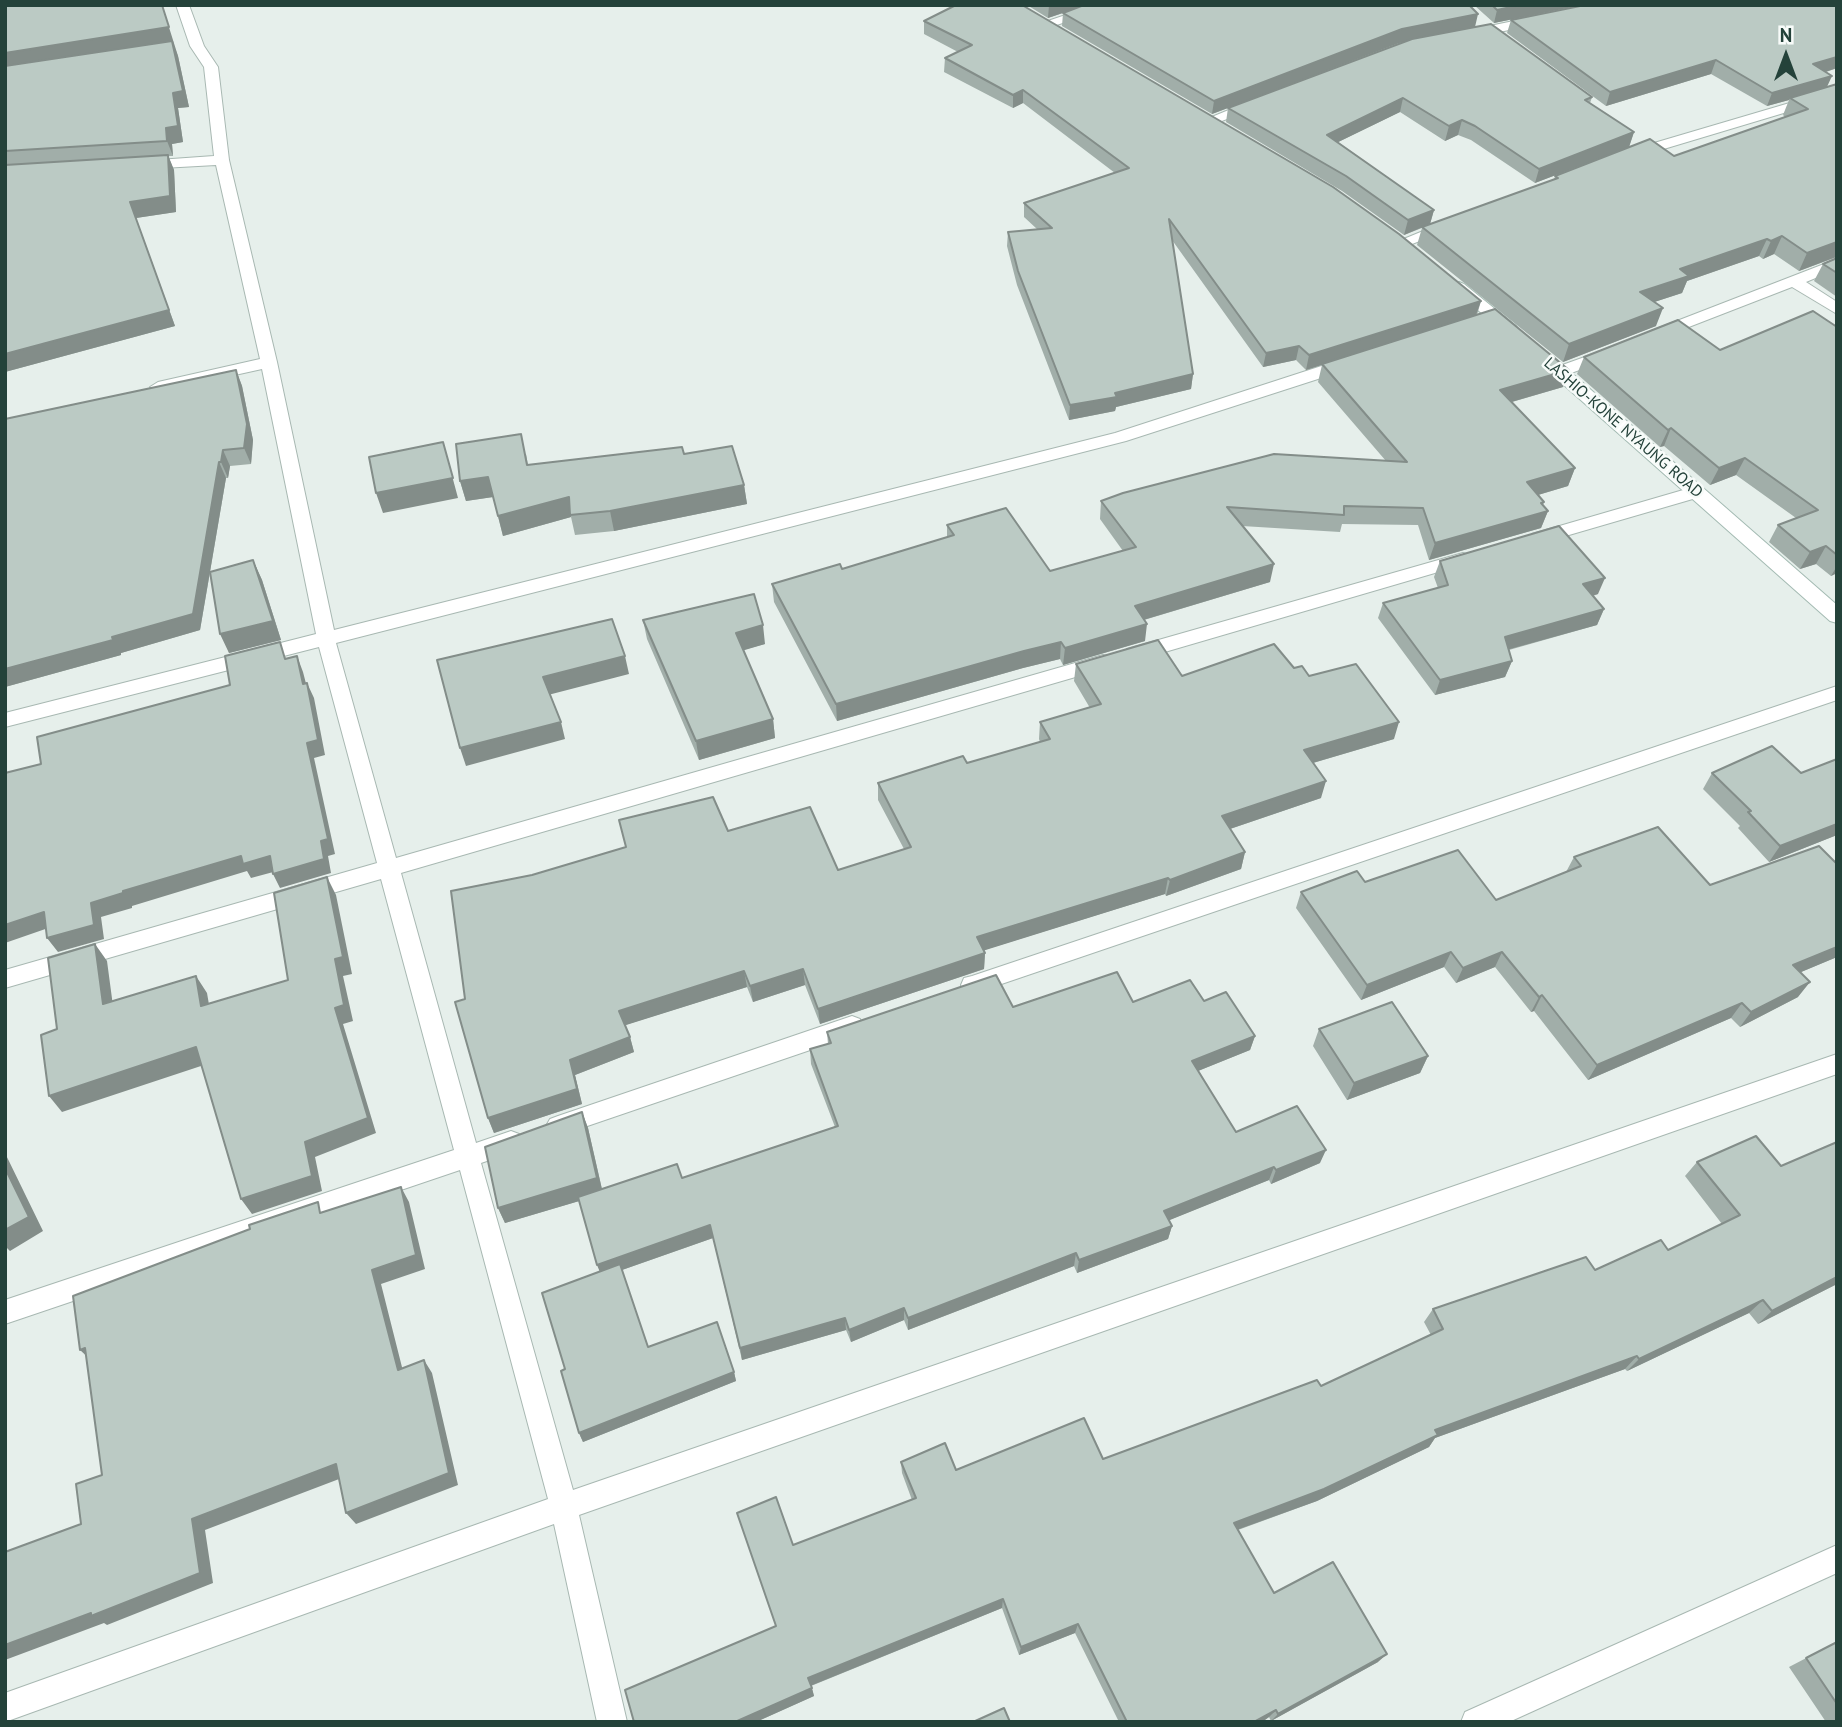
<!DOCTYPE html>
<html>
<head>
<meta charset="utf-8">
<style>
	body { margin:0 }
	#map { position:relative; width:1842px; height:1727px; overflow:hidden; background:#e6efeb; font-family:"PT Sans",sans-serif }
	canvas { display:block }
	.frame { position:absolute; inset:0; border:7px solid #24423a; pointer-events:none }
	.north { position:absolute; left:1751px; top:21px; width:70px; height:70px; -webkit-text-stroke:5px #f7fbf9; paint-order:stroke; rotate:0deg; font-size:19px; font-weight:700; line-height:28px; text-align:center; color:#24423a }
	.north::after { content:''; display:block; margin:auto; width:24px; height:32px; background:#24423a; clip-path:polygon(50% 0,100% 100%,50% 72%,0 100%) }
</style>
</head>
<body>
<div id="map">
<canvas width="1842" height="1727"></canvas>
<div class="frame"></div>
<div class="north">N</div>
</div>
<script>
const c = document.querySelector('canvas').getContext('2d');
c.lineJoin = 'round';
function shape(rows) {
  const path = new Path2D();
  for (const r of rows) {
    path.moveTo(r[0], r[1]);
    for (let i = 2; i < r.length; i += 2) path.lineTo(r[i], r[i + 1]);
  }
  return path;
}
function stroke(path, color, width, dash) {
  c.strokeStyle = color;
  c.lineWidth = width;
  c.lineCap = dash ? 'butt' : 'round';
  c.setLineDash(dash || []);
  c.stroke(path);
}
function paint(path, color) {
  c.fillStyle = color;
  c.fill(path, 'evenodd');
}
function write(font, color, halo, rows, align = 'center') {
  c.font = font + ' "PT Sans",sans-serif';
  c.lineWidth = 5;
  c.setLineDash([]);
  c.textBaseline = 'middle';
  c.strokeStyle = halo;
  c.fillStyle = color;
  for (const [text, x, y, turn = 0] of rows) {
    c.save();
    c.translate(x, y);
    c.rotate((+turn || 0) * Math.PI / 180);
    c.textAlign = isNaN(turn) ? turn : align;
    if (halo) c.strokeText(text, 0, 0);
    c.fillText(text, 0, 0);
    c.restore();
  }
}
const minor = shape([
	[176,5,189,5,204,46,218,67,229,160,277,362,334,630,1115,433,1340,360,1352,360,1354,364,1352,368,1126,441,336,643,396,858,1103,655,1110,657,1113,662,1110,667,1103,669,401,873,476,1143,511,1131,519,1134,523,1142,519,1150,481,1163,573,1490,1837,1054,1837,1074,579,1515,627,1722,597,1722,554,1524,5,1722,5,1693,548,1499,460,1170,5,1324,5,1300,454,1150,381,879,5,988,5,970,377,863,319,647,5,727,5,713,316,634,262,369,158,392,150,387,158,382,260,359,216,165,144,169,137,165,144,161,214,156,204,67,190,46,176,5],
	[1095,5,1115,5,1048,28,1043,29,1036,25,1095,5],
	[1538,16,1543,17,1543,23,1470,38,1463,34,1470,30,1538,16],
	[1837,89,1837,97,1637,157,1627,157,1625,154,1627,151,1837,89],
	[1253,100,1260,104,1258,107,1214,124,1204,124,1202,121,1253,100],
	[1445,222,1450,223,1452,226,1450,229,1402,248,1394,243,1445,222],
	[1837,259,1837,269,1806,282,1837,302,1837,314,1792,287,1663,337,1657,339,1649,334,1651,331,1837,259],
	[1607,349,1613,350,1615,354,1613,358,1560,377,1552,372,1554,368,1607,349],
	[1697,486,1706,492,1703,496,1538,544,1529,538,1532,534,1697,486],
	[1463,553,1469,555,1472,559,1469,563,1134,661,1127,659,1124,654,1127,649,1463,553],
	[1837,686,1837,700,972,994,964,992,961,985,964,978,972,976,1837,686],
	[852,1016,860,1019,863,1026,860,1033,558,1136,550,1133,546,1126,550,1119,558,1116,852,1016],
	[1837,1545,1837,1573,1509,1722,1461,1722,1465,1712,1837,1545]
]);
const secondary = shape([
	[1459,282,1464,284,1516,326,1518,329,1516,332,1504,332,1454,290,1451,287,1459,282],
	[1545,354,1551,355,1837,605,1837,623,1830,621,1539,363,1537,359,1545,354]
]);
stroke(minor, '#a8b8b2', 2);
stroke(secondary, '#a4bbb3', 2);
paint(minor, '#fff');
paint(secondary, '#fff');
paint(shape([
	[5,5,174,43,173,43,178,56,189,107,178,108,183,142,172,144,173,156,168,156,174,170,176,212,136,218,175,326,5,372],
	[950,5,1022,5,1481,301,1477,315,1569,370,1563,387,1512,402,1575,468,1568,486,1538,495,1543,505,1548,511,1541,528,1429,560,1418,525,1342,524,1340,532,1242,526,1270,582,1144,620,1145,641,1063,665,1060,659,1023,668,837,721,774,602,772,584,842,569,947,537,947,525,1050,571,1123,551,1100,519,1101,501,1386,461,1318,382,1322,365,1306,370,1296,360,1263,367,1172,240,1193,374,1191,389,1116,407,1115,411,1069,420,1017,285,1007,246,1008,232,1037,229,1024,217,1024,203,1115,173,1023,103,1013,108,944,72,945,58,958,52,924,34,924,21,950,8],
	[1027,5,1469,5,1475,27,1592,97,1590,103,1634,132,1629,147,1535,183,1471,140,1458,135,1445,141,1400,112,1338,142,1434,210,1430,224,1554,180,1555,176,1674,156,1785,117,1783,115,1789,100,1767,106,1711,74,1606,106,1507,33,1511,20,1837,68,1826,72,1827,87,1837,84,1837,257,1799,271,1774,254,1763,259,1759,256,1687,281,1682,293,1654,302,1656,326,1563,362,1417,245,1422,228,1404,235,1342,191,1226,122,1228,108,1212,114,1062,26,1063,13,1048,18],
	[1409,41,1252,99,1399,43],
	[1474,5,1582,5,1494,23],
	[1837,258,1837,297,1814,281,1823,264],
	[1837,327,1837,573,1831,576,1816,564,1800,569,1769,542,1778,525,1796,518,1736,475,1710,485,1664,446,1660,447,1577,374,1584,357,1720,350],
	[236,370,242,386,253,440,251,464,230,466,228,478,226,478,210,572,253,560,262,580,281,640,229,653,210,572,200,630,121,653,121,655,5,687],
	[526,454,528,465,684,454,744,485,747,504,614,531,575,535,571,517,503,536,493,497,466,501,460,481],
	[1440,561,1598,594,1593,596,1604,609,1597,625,1509,650,1512,661,1505,677,1435,695,1378,618,1383,603,1438,588,1434,577],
	[643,620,765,644,743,650,773,719,775,738,699,760,647,639],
	[1076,664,1182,676,1294,668,1309,676,1394,739,1313,763,1321,798,1230,829,1245,852,1241,869,1166,896,1165,894,984,950,985,953,984,969,820,1024,805,985,753,1002,747,987,625,1025,630,1037,634,1052,575,1075,582,1104,494,1133,488,1118,465,999,532,875,626,847,619,820,728,831,838,870,904,849,878,800,878,783,967,763,1040,742,1039,739,1040,722,1090,708,1074,681],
	[1837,759,1837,835,1769,862,1738,828,1740,826,1703,789,1712,773,1801,773],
	[1574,857,1710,885,1837,864,1837,957,1801,972,1798,997,1740,1027,1731,1018,1588,1080,1534,1011,1531,1012,1495,967,1456,983,1444,967,1361,1000,1296,908,1301,892,1365,882,1496,900,1566,872],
	[1204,1001,1255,1036,1250,1050,1198,1071,1236,1132,1320,1163,1271,1184,1269,1180,1169,1220,1172,1226,1168,1239,1077,1273,1074,1266,908,1330,904,1320,851,1342,846,1330,742,1360,713,1238,622,1270,648,1347,734,1372,736,1381,583,1442,579,1433,565,1369,600,1272,579,1201,505,1223,498,1208,582,1112,588,1128,602,1189,682,1178,835,1127,811,1064,810,1049,828,1044,827,1032,1013,1007],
	[1319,1029,1428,1056,1420,1073,1347,1100,1313,1046],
	[1697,1162,1837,1284,1758,1324,1749,1313,1627,1371,1625,1369,1435,1438,1429,1447,1317,1501,1238,1530,1274,1593,1378,1662,1271,1721,1269,1717,1262,1722,1119,1722,1075,1633,1019,1655,1002,1608,811,1686,814,1696,756,1722,634,1722,776,1626,793,1545,912,1500,902,1473,901,1462,956,1470,1103,1459,1321,1386,1431,1335,1424,1322,1433,1309,1595,1270,1668,1250,1722,1224,1685,1176],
	[1837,1642,1837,1722,1826,1722,1789,1667]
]), '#a1aea9');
paint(shape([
	[162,5,178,56,189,107,178,108,183,142,172,144,173,156,167,141,5,69,5,53],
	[1049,5,1086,5,1048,18],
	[1520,5,1582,5,1494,23,1497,10],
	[1478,14,1475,27,1399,43,1212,114,1214,101,1402,29],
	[1837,57,1837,68,1807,78,1813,64],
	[1716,60,1711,74,1606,106,1610,92],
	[1832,76,1826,89,1790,98,1789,100,1767,106,1772,93],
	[1023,90,1023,103,1013,108,1013,95],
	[1403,98,1400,112,1324,149,1327,135],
	[1462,120,1458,135,1445,141,1449,126],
	[1634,132,1629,147,1535,183,1539,169],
	[168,155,174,170,176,212,136,218,175,326,5,372,5,354],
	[1434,210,1430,224,1404,235,1408,220],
	[1782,236,1774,254,1763,259,1771,241],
	[1767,239,1759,256,1687,281,1682,293,1633,309,1640,292,1680,269],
	[1837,242,1836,257,1799,271,1807,253],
	[1481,301,1476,315,1306,370,1309,355],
	[1663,308,1656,326,1563,362,1569,344],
	[1299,346,1296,360,1263,367,1266,353],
	[236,370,242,386,253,440,251,464,244,448],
	[1569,370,1563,387,1494,407,1500,390],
	[1193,374,1191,389,1116,407,1115,411,1069,420,1070,405,1115,393],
	[1671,428,1664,446,1660,447,1668,430],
	[443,442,458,498,383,513,376,493],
	[223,450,230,466,228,478,221,462],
	[1745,458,1736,475,1710,485,1719,468],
	[219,462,226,478,200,630,121,653,121,655,5,687,5,669,112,637],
	[1575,468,1568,486,1521,500,1527,482],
	[488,477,493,497,466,501,460,481],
	[744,485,747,504,614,531,610,511],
	[569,497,571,517,503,536,498,516],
	[1544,502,1540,513,1548,511,1541,528,1429,560,1435,543],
	[1826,546,1816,564,1800,569,1810,552],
	[253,560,262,580,281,640,229,653,220,634],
	[1274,564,1270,582,1133,623,1135,606],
	[1837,566,1837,573,1831,576],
	[1605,578,1598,594,1576,600,1583,584],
	[1604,609,1597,625,1499,652,1505,637],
	[1147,624,1145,641,1063,665,1065,648],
	[763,625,765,644,738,652,736,633],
	[1061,642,1060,659,1023,668,837,721,836,704,1024,651],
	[297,656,303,672,310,699,303,684],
	[625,656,629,674,548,695,543,677],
	[1512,661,1505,677,1435,695,1440,680],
	[307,683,314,698,325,755,314,758,335,854,328,856,331,873,280,888,273,874,321,841,307,743],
	[773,719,775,738,699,760,696,741],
	[561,722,565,739,466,766,460,748],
	[1399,722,1394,739,1299,767,1304,750],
	[1326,781,1321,798,1218,833,1222,816],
	[1837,824,1837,835,1769,862,1780,846],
	[1245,852,1241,869,1166,896,1170,880],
	[241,856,270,856,277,871,251,878,247,871,132,906,132,908,101,917,104,939,58,952,47,938,91,903,123,891],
	[327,877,336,895,352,974,343,976,353,1021,343,1024,376,1133,315,1157,322,1191,252,1214,241,1199,305,1142,335,959],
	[1168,878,1165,894,976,953,977,937],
	[44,912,54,926,5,943,5,925],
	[95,944,107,961,115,1021,103,1004],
	[1837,947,1837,957,1782,980,1793,965],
	[1451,952,1444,967,1361,1000,1367,985],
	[1502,952,1495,967,1456,983,1463,968],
	[985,953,984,969,820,1024,818,1009],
	[803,969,805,985,753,1002,750,986],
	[744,971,747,987,623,1026,619,1011],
	[196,976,207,993,212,1022,201,1006],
	[1810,982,1798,997,1740,1027,1751,1012],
	[1542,995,1534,1011,1531,1012,1539,997],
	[1742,1003,1731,1018,1588,1080,1597,1065],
	[1255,1036,1250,1050,1188,1075,1192,1061],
	[630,1037,634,1052,575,1075,582,1104,494,1133,488,1118,570,1060],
	[196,1047,207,1064,62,1112,49,1096],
	[1428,1056,1420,1073,1347,1100,1354,1083],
	[582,1112,588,1128,603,1194,505,1223,498,1208],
	[1326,1150,1320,1163,1271,1184,1276,1170],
	[5,1153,43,1231,10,1251,5,1246],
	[1274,1167,1269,1180,1160,1224,1164,1211],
	[401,1187,409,1202,425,1269,381,1284,406,1383,398,1370,372,1270],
	[710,1225,713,1238,602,1277,597,1265],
	[1172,1226,1168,1239,1077,1273,1079,1260],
	[1076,1253,1074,1266,908,1330,908,1318],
	[1837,1277,1837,1284,1758,1324,1772,1311],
	[1763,1300,1749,1313,1627,1371,1639,1359],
	[904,1308,904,1320,851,1342,849,1330],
	[845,1318,846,1330,742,1360,740,1348],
	[85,1348,94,1363,80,1350],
	[1637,1356,1625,1369,1435,1438,1429,1447,1317,1501,1228,1533,1234,1523,1435,1430],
	[424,1360,432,1373,458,1485,356,1524,346,1513],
	[734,1372,736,1381,583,1442,579,1433],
	[336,1464,347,1476,205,1530,213,1583,107,1625,104,1623,5,1660,5,1645,192,1519],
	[1003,1599,1002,1608,810,1686,808,1678],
	[1078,1624,1075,1633,1019,1655,1021,1647],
	[1387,1654,1378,1662,1271,1721,1278,1714],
	[812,1688,814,1696,756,1722,735,1722],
	[1276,1710,1269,1717,1262,1722,1254,1722]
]), '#838d89');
const building = shape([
	[5,5,162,5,169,27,5,53,5,5],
	[956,5,1022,5,1333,187,1399,234,1481,301,1309,355,1299,346,1266,353,1169,219,1193,374,1115,393,1117,397,1070,405,1018,271,1008,232,1052,228,1024,203,1129,168,1023,90,1013,95,945,58,972,45,924,21,956,5],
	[1084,5,1469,5,1478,14,1402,29,1214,101,1063,13,1084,5],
	[1492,5,1520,5,1497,10,1492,5],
	[1585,5,1837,5,1837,57,1813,64,1832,76,1772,93,1716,60,1610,92,1511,20,1585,5],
	[1491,24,1592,97,1585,100,1634,132,1539,169,1475,126,1462,120,1449,126,1403,98,1327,135,1434,210,1408,220,1346,176,1228,108,1412,39,1491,24],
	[172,41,183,91,173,93,178,126,166,128,167,141,5,151,5,66,172,41],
	[1837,84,1837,242,1807,253,1782,236,1771,241,1767,239,1680,269,1689,276,1640,292,1663,308,1569,344,1422,227,1558,178,1555,176,1650,139,1674,156,1808,109,1790,98,1837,84],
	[168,155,170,196,130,202,169,310,5,354,5,165,168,155],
	[1837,258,1837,273,1823,264,1837,258],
	[1495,309,1569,370,1500,390,1575,468,1527,482,1544,502,1541,503,1548,511,1435,543,1423,508,1344,506,1344,515,1227,507,1274,564,1135,606,1147,624,1065,648,1061,642,1024,651,836,704,772,584,840,564,842,569,954,535,947,525,1006,508,1050,571,1136,547,1101,501,1123,493,1274,454,1407,462,1322,364,1495,309],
	[1813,311,1837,327,1837,555,1826,546,1810,552,1778,525,1818,510,1745,458,1719,468,1671,428,1668,430,1584,357,1678,320,1720,350,1813,311],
	[236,370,247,424,244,448,223,450,221,462,219,462,193,614,112,637,113,640,5,669,5,419,236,370],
	[521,434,527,465,682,447,684,454,732,446,744,485,610,511,570,515,569,497,498,516,488,477,460,481,456,444,521,434],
	[443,442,453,478,376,493,369,457,443,442],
	[1559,526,1605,578,1583,584,1604,609,1505,637,1512,661,1440,680,1383,603,1448,585,1440,561,1559,526],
	[253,560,273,621,220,634,210,572,253,560],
	[754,594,763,625,736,633,773,719,696,741,643,620,754,594],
	[612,619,625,656,543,677,561,722,460,748,437,660,612,619],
	[1158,640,1182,676,1274,644,1294,668,1302,666,1309,676,1356,664,1399,722,1304,750,1326,781,1222,816,1245,852,1170,880,1168,878,977,937,985,953,818,1009,803,969,750,986,744,971,619,1011,630,1037,570,1060,577,1089,488,1118,455,1002,465,999,451,891,532,875,626,847,619,820,713,797,728,831,810,807,838,870,911,847,878,783,963,756,967,763,1050,739,1040,722,1101,704,1076,664,1158,640],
	[280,642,285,659,297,656,303,684,307,683,318,740,307,743,328,839,321,841,324,859,273,874,270,856,243,864,241,856,123,891,123,893,91,903,94,925,47,938,44,912,5,925,5,773,41,764,37,737,230,685,225,656,280,642],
	[1772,746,1801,773,1837,759,1837,824,1780,846,1748,812,1751,811,1712,773,1772,746],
	[1658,827,1710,885,1819,846,1837,864,1837,947,1793,965,1810,982,1751,1012,1742,1003,1597,1065,1542,995,1539,997,1502,952,1463,968,1451,952,1367,985,1301,892,1357,871,1365,882,1458,850,1496,900,1581,866,1574,857,1658,827],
	[327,877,343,957,335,959,344,1005,335,1008,368,1118,305,1142,312,1176,241,1199,196,1047,49,1096,41,1035,57,1029,48,958,95,944,103,1004,196,976,201,1006,288,980,274,893,327,877],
	[1117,972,1133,1002,1190,980,1204,1001,1226,992,1255,1036,1192,1061,1236,1132,1297,1106,1326,1150,1276,1170,1274,1167,1164,1211,1172,1226,1079,1260,1076,1253,908,1318,904,1308,849,1330,845,1318,740,1348,710,1225,597,1265,578,1197,677,1164,682,1178,838,1126,810,1049,831,1043,827,1032,996,975,1013,1007,1117,972],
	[1392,1002,1428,1056,1354,1083,1319,1029,1392,1002],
	[582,1112,597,1178,498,1208,485,1147,582,1112],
	[1756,1136,1781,1166,1837,1142,1837,1277,1772,1311,1763,1300,1639,1359,1637,1356,1435,1430,1438,1435,1324,1489,1234,1523,1274,1593,1333,1562,1387,1654,1278,1714,1276,1710,1254,1722,1127,1722,1078,1624,1021,1647,1003,1599,808,1678,812,1688,735,1722,634,1722,625,1690,776,1626,737,1513,776,1497,793,1545,916,1498,901,1462,945,1443,956,1470,1084,1418,1103,1459,1317,1380,1321,1386,1443,1329,1433,1309,1586,1257,1595,1270,1661,1240,1668,1250,1740,1215,1697,1162,1756,1136],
	[5,1168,29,1217,5,1230,5,1168],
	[401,1187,416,1255,372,1270,398,1370,424,1360,449,1473,346,1513,336,1464,192,1519,200,1573,91,1616,91,1613,5,1645,5,1552,81,1524,76,1484,102,1475,85,1348,80,1350,73,1296,250,1229,249,1225,318,1202,320,1213,401,1187],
	[620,1264,648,1347,717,1322,734,1372,579,1433,561,1371,565,1369,542,1293,620,1264],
	[1837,1642,1837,1704,1806,1658,1837,1642],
	[1004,1708,1010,1722,973,1722,1004,1708]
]);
paint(building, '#bbcac4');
stroke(building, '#838d89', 2);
write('16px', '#24423a', '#f7fbf9', [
	["LASHIO-KONE NYAUNG ROAD",1623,428,41]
]);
</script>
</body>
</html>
